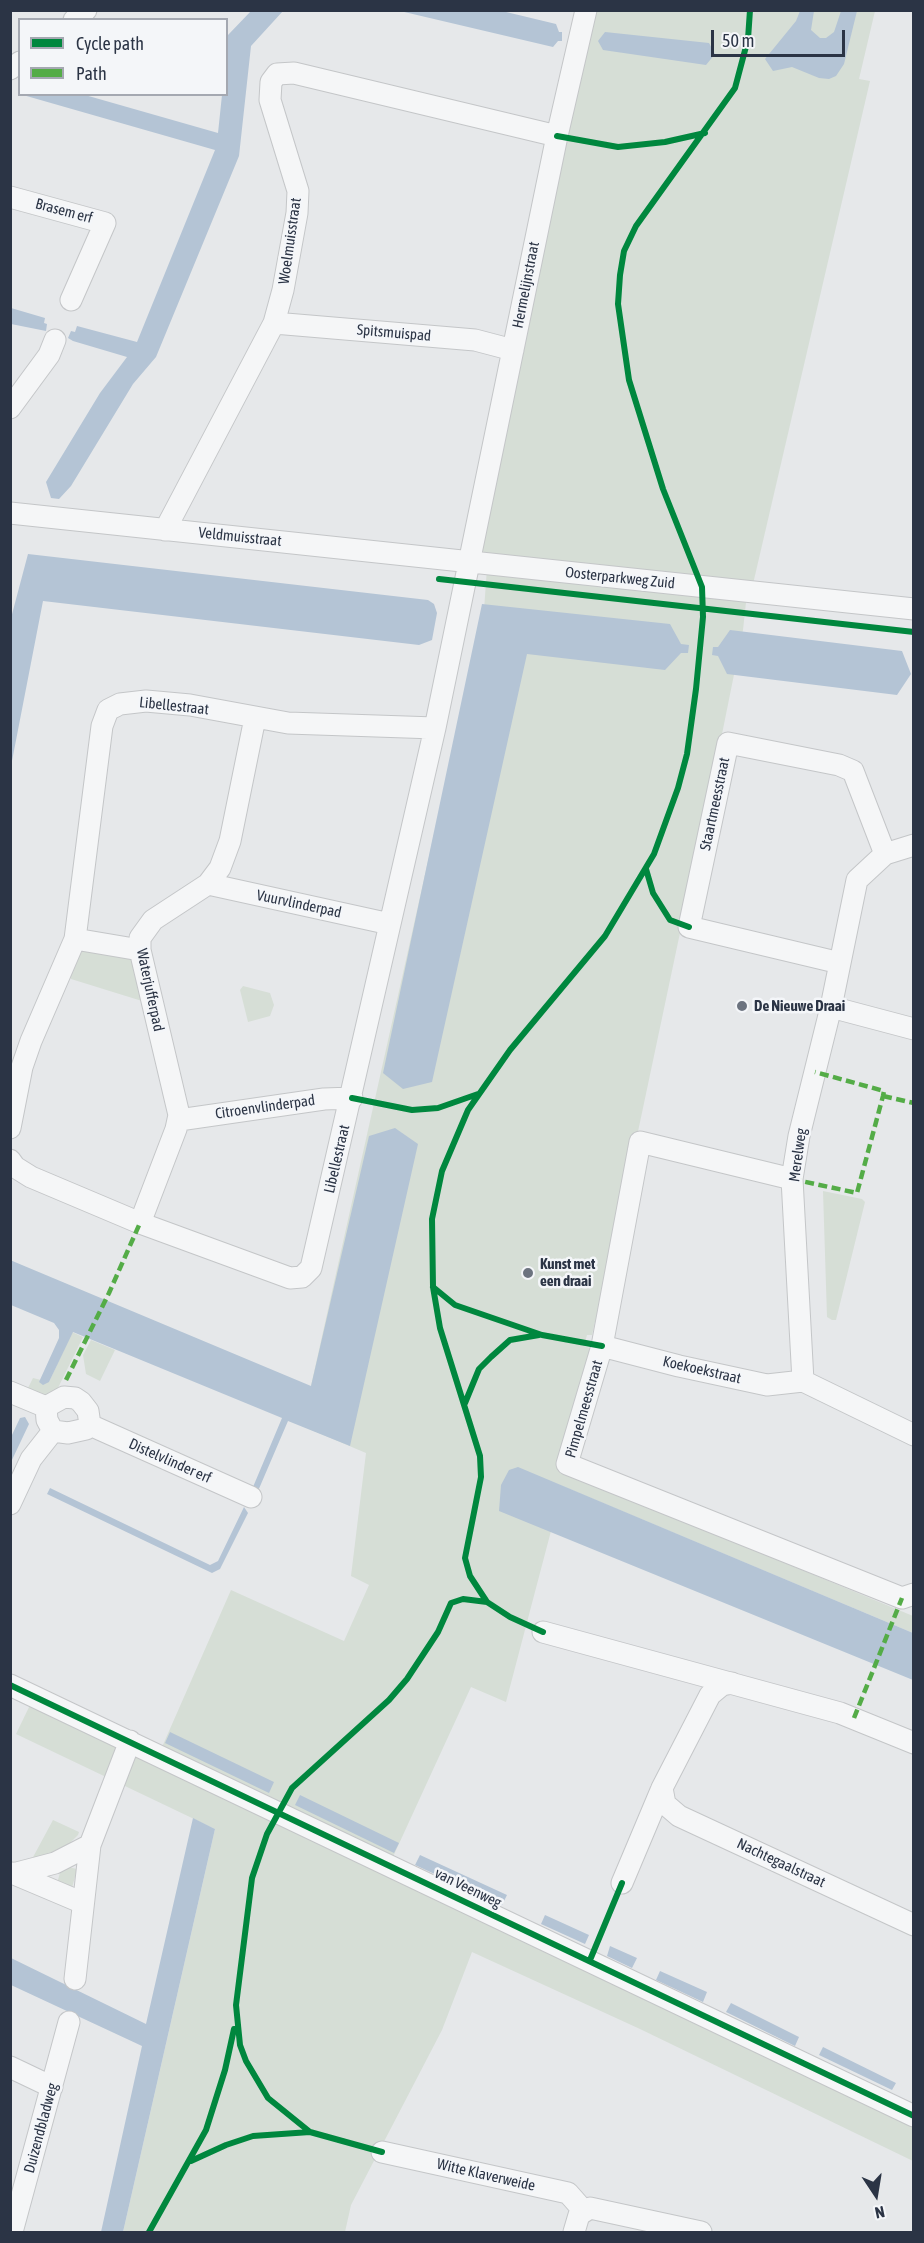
<!DOCTYPE html>
<html>
<head>
<meta charset="utf-8">
<style>
	body { margin:0 }
	#map { position:relative; width:924px; height:2243px; overflow:hidden; background:#e6e8ea; font-family:"Asap Condensed",sans-serif }
	canvas { display:block }
	.frame { position:absolute; inset:0; border:12px solid #2b3445; pointer-events:none }
	.legend { position:absolute; left:18px; top:18px; width:210px; height:78px; box-sizing:border-box; background:#f4f6f9; border:2px solid #a4a8b1; margin:0; padding:8px 10px; list-style:none; font-size:18px; color:#2b3445 }
	.legend li { display:flex; align-items:center; gap:12px; height:30px }
	.legend b { width:30px; border:2px solid #a4a8b1 }
	.north { position:absolute; left:846px; top:2165px; width:60px; height:60px; -webkit-text-stroke:4px #f4f6f9; paint-order:stroke; rotate:168deg; font-size:16px; font-weight:700; line-height:24px; text-align:center; color:#2b3445 }
	.north::after { content:''; display:block; margin:auto; width:21px; height:27px; background:#2b3445; clip-path:polygon(50% 0,100% 100%,50% 72%,0 100%) }
	.scale { position:absolute; left:711px; top:30px; width:134px; height:27px; box-sizing:border-box; border:3px solid #2b3445; border-top:0; padding-left:8px; font-size:18px; line-height:21px; white-space:nowrap; color:#2b3445; -webkit-text-stroke:4px #f4f6f9; paint-order:stroke }
</style>
</head>
<body>
<div id="map">
<canvas width="924" height="2243"></canvas>
<div class="frame"></div>
<ul class="legend">
<li><b style="height:8px;background:#00873e"></b>Cycle path</li>
<li><b style="height:8px;background:#54ac47"></b>Path</li>
</ul>
<div class="north">N</div>
<div class="scale">50 m</div>
</div>
<script>
const c = document.querySelector('canvas').getContext('2d');
c.lineJoin = 'round';
function paint(path, color) {
  c.fillStyle = color;
  c.fill(path, 'evenodd');
}
function shape(rows) {
  const path = new Path2D();
  for (const r of rows) {
    path.moveTo(r[0], r[1]);
    for (let i = 2; i < r.length; i += 2) path.lineTo(r[i], r[i + 1]);
  }
  return path;
}
function stroke(path, color, width, dash) {
  c.strokeStyle = color;
  c.lineWidth = width;
  c.lineCap = dash ? 'butt' : 'round';
  c.setLineDash(dash || []);
  c.stroke(path);
}
function write(font, color, halo, rows, align = 'center') {
  c.font = font + ' "Asap Condensed",sans-serif';
  c.lineWidth = 5;
  c.setLineDash([]);
  c.textBaseline = 'middle';
  c.strokeStyle = halo;
  c.fillStyle = color;
  for (const [text, x, y, turn = 0] of rows) {
    c.save();
    c.translate(x, y);
    c.rotate((+turn || 0) * Math.PI / 180);
    c.textAlign = isNaN(turn) ? turn : align;
    if (halo) c.strokeText(text, 0, 0);
    c.fillText(text, 0, 0);
    c.restore();
  }
}
paint(shape([
	[594,11,875,11,859,79,870,81,753,584,748,584,743,630,721,739,636,1141,592,1335,587,1335,584,1346,590,1348,559,1469,913,1616,913,1633,555,1483,551,1531,506,1702,471,1687,386,1872,913,2127,913,2161,640,2029,472,1952,442,2030,351,2205,345,2232,123,2232,215,1829,16,1734,31,1703,155,1763,231,1590,344,1641,369,1585,351,1576,366,1453,302,1426,484,610,488,554,484,553,479,543],
	[83,949,132,957,142,1001,71,979,70,977],
	[243,986,270,993,274,1005,270,1016,248,1022,240,990],
	[823,1191,862,1199,865,1202,836,1320,832,1320,827,1317],
	[72,1332,83,1337,56,1392,48,1398,26,1392,33,1378,49,1382],
	[91,1340,115,1350,100,1381,86,1374,83,1355],
	[53,1820,79,1832,78,1835,63,1850,32,1859],
	[68,1867,77,1869,72,1888,60,1885,58,1880,60,1873]
]), '#d6ded6');
paint(shape([
	[251,11,283,11,251,46,239,156,156,357,133,384,71,486,59,499,51,498,46,482,100,393,127,357,73,341,68,338,71,331,75,332,77,326,137,342,215,150,23,95,85,95,218,133,222,95,226,94,228,35],
	[400,11,502,11,556,24,559,32,562,32,562,41,558,41,553,47],
	[800,11,814,11,811,30,820,38,826,38,834,32,841,11,857,11,844,64,836,76,829,79,819,78,792,67,773,71,765,59,796,21],
	[605,32,709,43,715,54,706,65,603,50,598,41],
	[11,308,45,318,44,323,47,324,46,331,11,324],
	[28,554,428,600,434,604,437,613,432,640,419,645,43,601,11,766,11,618],
	[482,604,670,624,681,644,689,645,688,653,681,653,665,670,527,654,432,1082,403,1089,383,1073],
	[730,630,902,651,911,674,897,695,727,674,718,656,712,655,713,647,718,647],
	[395,1128,418,1144,350,1446,288,1421,258,1491,253,1487,282,1418,73,1332,49,1382,43,1385,39,1382,59,1338,59,1330,54,1323,11,1305,10,1260,311,1386,369,1136],
	[25,1417,29,1424,11,1462,11,1437,20,1418],
	[518,1467,913,1633,913,1680,499,1511,501,1485,509,1470],
	[50,1488,210,1565,218,1561,244,1507,248,1513,220,1569,212,1573,47,1494],
	[170,1732,274,1782,269,1793,165,1743],
	[300,1795,399,1843,394,1853,295,1805],
	[193,1818,215,1829,123,2232,101,2232,142,2046,11,1985,11,1958,146,2024],
	[420,1855,507,1895,502,1905,415,1865],
	[545,1915,589,1935,585,1944,541,1924],
	[610,1946,637,1958,632,1968,607,1956],
	[660,1971,707,1992,703,2002,656,1980],
	[731,2003,799,2037,795,2046,726,2012],
	[823,2047,896,2083,892,2090,819,2055]
]), '#b4c4d5');
const street = shape([
	[74,20,86,10],
	[10,69,20,62],
	[10,197,105,223,71,300],
	[274,323,475,340,513,350],
	[10,408,49,355,55,340],
	[10,513,914,609],
	[165,530,274,323,283,290,297,213,298,191,270,100,271,82,277,74,294,73,557,136],
	[914,845,885,854,857,880,831,1007,799,1136,792,1179,803,1381,914,1435],
	[208,884,390,924],
	[75,939,140,950],
	[840,963,689,927,728,743,839,765,853,771,885,854],
	[831,1007,914,1029],
	[179,1120,324,1099,352,1098],
	[10,1128,22,1067,31,1041,75,939,102,726,108,710,120,704,146,701,190,705,288,723,435,728],
	[10,1160,15,1167,31,1177,140,1223,290,1278,302,1277,311,1268,435,728,557,136,586,10],
	[792,1179,640,1142,602,1346,567,1464,902,1598,914,1594],
	[140,1223,176,1129,179,1115,140,950,140,938,153,920,208,884,220,868,230,841,255,718],
	[602,1346,679,1366,767,1385,803,1381],
	[10,1392,46,1407],
	[90,1425,251,1497],
	[10,1504,31,1459,53,1431,47,1420,46,1407,64,1397,75,1398,81,1402,88,1411,90,1425,86,1429,68,1433,53,1431],
	[543,1632,840,1713,914,1743],
	[10,1685,914,2116],
	[662,1788,665,1804,679,1816,914,1925],
	[12,1873,83,1903],
	[13,1874,55,1863,90,1845],
	[622,1883,662,1788,710,1695,722,1685,732,1683],
	[75,1979,90,1845,130,1741],
	[10,2067,52,2087],
	[382,2152,568,2193,583,2210],
	[12,2232,69,2022],
	[574,2232,579,2215,590,2208,701,2232]
]);
stroke(street, '#c4c6c8', 23);
stroke(street, '#f5f6f7', 21);
stroke(shape([
	[883,1096,914,1103],
	[792,1179,857,1193,883,1096,884,1091,815,1072],
	[66,1380,109,1293,140,1223],
	[913,1408,914,1408],
	[854,1718,902,1598]
]), '#54ac47', 4.5, [9, 4.5]);
stroke(shape([
	[557,136,618,147,665,142,705,133],
	[439,579,914,632],
	[646,869,653,893,670,920,689,927],
	[352,1098,412,1110,438,1108,478,1094],
	[433,1287,455,1305,542,1335,602,1346],
	[465,1403,479,1369,491,1357,510,1340,539,1335],
	[487,1602,470,1576,465,1558,481,1477,480,1456,440,1328,433,1287,432,1219,442,1171,468,1110,510,1050,605,936,654,854,678,788,687,754,696,689,703,617,702,587,663,489,629,380,618,304,620,275,624,251,636,226,735,88,748,39,750,10],
	[10,1685,914,2116],
	[590,1960,622,1883],
	[382,2152,310,2132,268,2098,246,2061,240,2045,236,2005,252,1878,267,1834,292,1788,389,1700,407,1679,438,1632,451,1603,463,1599,487,1602,510,1617,543,1632],
	[191,2161,226,2145,253,2136,310,2132],
	[149,2232,206,2130,225,2070,234,2029]
]), '#00873e', 6);
for (const [x, y, r, color] of [
	[742,1006,6,"#6c737f"],
	[528,1273,6,"#6c737f"]
]) {
  const dot = new Path2D();
  dot.arc(x, y, r, 0, 2 * Math.PI);
  c.fillStyle = color;
  c.fill(dot);
  stroke(dot, '#f4f6f9', 2);
}
write('15px', '#2b3445', '#f4f6f9', [
	["Brasem erf",64,211,15],
	["Woelmuisstraat",290,241,-82],
	["Hermelijnstraat",526,285,-79],
	["Spitsmuispad",394,333,5],
	["Veldmuisstraat",240,537,6],
	["Oosterparkweg Zuid",620,578,6],
	["Libellestraat",174,706,6],
	["Staartmeesstraat",715,804,-78],
	["Vuurvlinderpad",299,904,12],
	["Waterjufferpad",150,990,78],
	["Citroenvlinderpad",265,1107,-8],
	["Merelweg",798,1155,-82],
	["Libellestraat",337,1159,-77],
	["Koekoekstraat",702,1370,13],
	["Pimpelmeesstraat",584,1409,-74],
	["Distelvlinder erf",170,1461,24],
	["Nachtegaalstraat",781,1863,25],
	["van Veenweg",468,1888,26],
	["Duizendbladweg",41,2128,-75],
	["Witte Klaverweide",486,2175,13]
]);
write('bold 15px', '#2b3445', '#f4f6f9', [
	["De Nieuwe Draai",754,1006],
	["Kunst met",540,1264],
	["een draai",540,1281]
], 'left');
</script>
</body>
</html>
